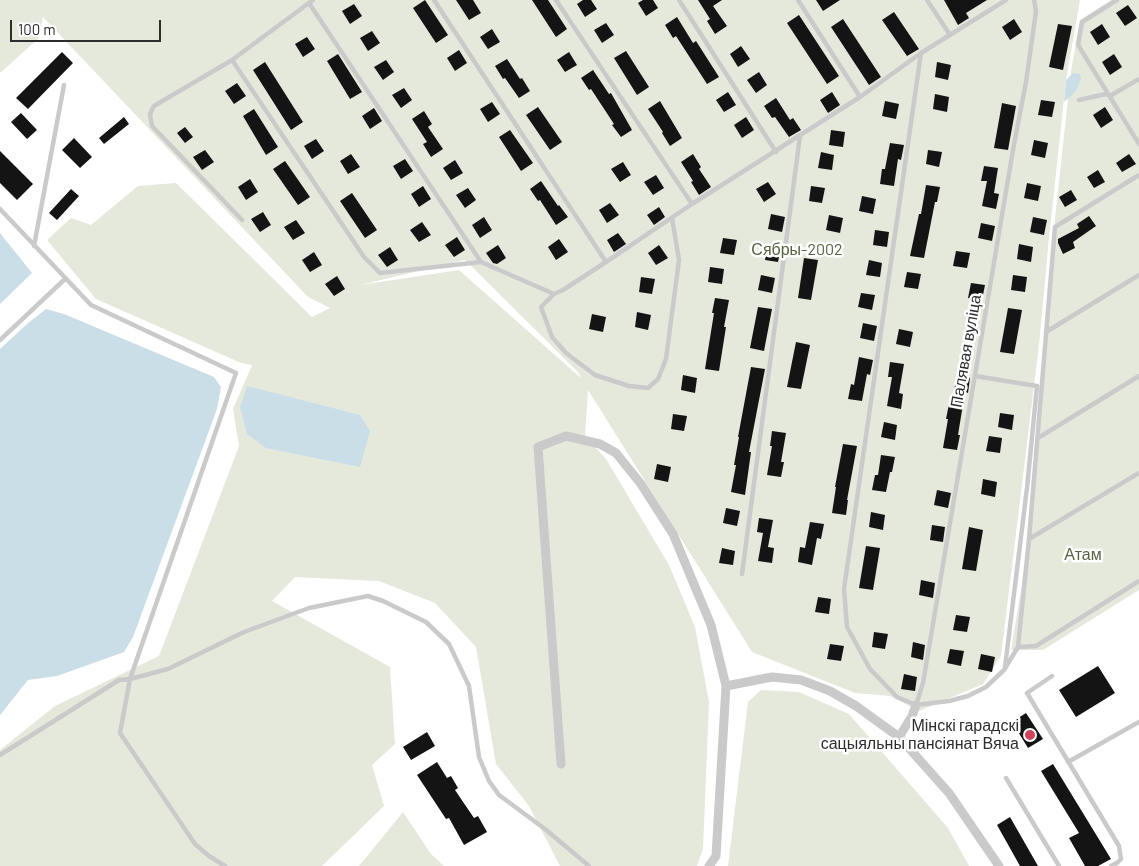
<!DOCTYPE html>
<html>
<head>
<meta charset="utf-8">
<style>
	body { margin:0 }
	#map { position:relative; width:1139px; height:866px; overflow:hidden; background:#fff; font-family:Barlow,sans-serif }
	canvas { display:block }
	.scale { position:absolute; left:10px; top:20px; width:151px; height:22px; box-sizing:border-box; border:2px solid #2d2d2d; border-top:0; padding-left:6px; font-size:15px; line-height:18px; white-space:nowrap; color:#2d2d2d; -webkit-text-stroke:4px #fff; paint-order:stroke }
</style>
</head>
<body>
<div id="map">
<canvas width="1139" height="866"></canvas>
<div class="scale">100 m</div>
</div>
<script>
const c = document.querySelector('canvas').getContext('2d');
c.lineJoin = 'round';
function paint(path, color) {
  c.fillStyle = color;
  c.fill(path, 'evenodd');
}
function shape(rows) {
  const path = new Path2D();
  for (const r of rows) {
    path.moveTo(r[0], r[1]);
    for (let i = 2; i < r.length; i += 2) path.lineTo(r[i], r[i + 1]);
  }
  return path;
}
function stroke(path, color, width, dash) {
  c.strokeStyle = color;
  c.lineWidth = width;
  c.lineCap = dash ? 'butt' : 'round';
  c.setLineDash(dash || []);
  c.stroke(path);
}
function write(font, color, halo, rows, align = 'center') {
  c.font = font + ' Barlow,sans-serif';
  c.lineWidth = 5;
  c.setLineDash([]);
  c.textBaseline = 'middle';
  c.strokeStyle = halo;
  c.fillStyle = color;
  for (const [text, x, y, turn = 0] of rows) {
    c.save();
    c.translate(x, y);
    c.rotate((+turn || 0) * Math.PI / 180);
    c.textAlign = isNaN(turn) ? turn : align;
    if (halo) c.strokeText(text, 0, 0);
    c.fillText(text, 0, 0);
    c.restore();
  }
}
paint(shape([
	[0,0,1080,0,1066,80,1049,238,1039,345,1001,656,983,684,919,711,890,696,855,693,752,652,588,390,585,436,606,459,669,565,695,627,709,702,703,849,697,866,560,866,529,806,496,764,476,647,435,603,379,581,295,577,272,601,390,667,395,744,372,765,384,806,322,866,0,866,0,750,55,706,159,656,239,446,233,409,252,365,241,363,96,299,47,240,71,218,91,225,138,186,176,183,312,317,330,308,308,297,43,17,39,38,0,73],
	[465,260,577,371,582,379,459,270,360,285],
	[1111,0,1139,0,1139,590,1043,650,1011,650,1028,548,1052,246,1071,71,1080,20],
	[761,690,799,692,849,714,948,828,969,866,728,866,748,702],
	[403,812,431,854,444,866,359,866]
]), '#e4e9dc');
paint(shape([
	[1073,73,1080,74,1081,79,1076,91,1064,102,1066,80],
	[0,233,32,273,0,304],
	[46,309,64,314,214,377,221,387,217,409,133,637,124,652,57,676,28,680,0,715,0,349,27,324],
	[247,386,360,415,370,431,360,467,266,448,247,434,240,407]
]), '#cadee7');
paint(shape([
	[425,0,448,35,436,43,413,8],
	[456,0,473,0,481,13,469,20],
	[532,0,548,0,567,29,556,37],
	[583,0,591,0,597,9,585,17,577,4],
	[643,0,653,0,658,8,646,16,638,3],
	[698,0,722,0,713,6,727,26,715,34,707,21,710,19],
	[816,0,840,0,823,11],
	[944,0,987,0,966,13,969,18,958,25],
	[354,4,362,16,350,24,342,11],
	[1128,5,1137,18,1125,26,1116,13],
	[894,12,919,49,907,56,882,20],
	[799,15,839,76,827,84,787,23],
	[677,17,693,43,696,41,719,77,707,84,676,36,673,38,665,25],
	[843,19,881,77,869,85,831,27],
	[1014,19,1022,32,1010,40,1002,27],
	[606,23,614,35,602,43,594,30],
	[1058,24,1072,26,1063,70,1049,67],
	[1102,24,1110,37,1098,45,1090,32],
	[492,29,500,42,488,49,480,37],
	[372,31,380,43,368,51,360,38],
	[307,37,315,49,303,57,295,44],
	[741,46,750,59,738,67,730,54],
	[459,50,467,63,455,71,447,58],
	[626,51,649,87,637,95,614,58],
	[62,52,73,63,28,109,16,98],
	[569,52,577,65,565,72,557,60],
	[338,54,362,92,350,99,327,61],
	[1114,54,1122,67,1110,75,1102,62],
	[507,59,520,79,522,78,530,91,519,98,505,78,503,79,495,66],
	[386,60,394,72,383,80,374,67],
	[265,62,303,122,291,130,253,70],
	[937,62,951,65,948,80,935,77],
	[593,70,609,94,611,93,632,130,621,137,612,125,614,124,591,89,589,90,581,78],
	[759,72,767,85,756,93,747,80],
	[237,83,246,96,234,104,225,91],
	[404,88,412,100,401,108,392,95],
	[728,92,736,105,724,112,716,100],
	[832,92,840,105,828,113,820,100],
	[935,94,949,97,947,112,933,109],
	[776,98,790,120,793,118,801,130,789,137,775,117,772,118,764,106],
	[1041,100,1055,102,1052,117,1038,115],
	[660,101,682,138,670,146,662,133,663,132,648,109],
	[885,101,899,104,896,119,882,116],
	[492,102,500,114,488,122,480,109],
	[1002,103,1016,106,1008,150,994,148],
	[538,107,562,142,550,150,526,115],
	[1105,107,1113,120,1101,128,1093,115],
	[374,108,382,121,370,129,362,116],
	[254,109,278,147,266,155,243,116],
	[424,111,432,124,428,127,443,149,431,157,423,144,427,142,412,119],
	[21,113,37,130,27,139,11,122],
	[124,117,129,124,104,144,99,138],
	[746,117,754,130,742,138,734,125],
	[185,127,193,137,185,143,177,133],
	[510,130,533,163,521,171,499,137],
	[831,130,845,132,843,147,829,145],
	[74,138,92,157,80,168,62,150],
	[316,139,324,151,312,159,304,146],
	[1034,140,1048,143,1045,158,1031,155],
	[890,143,904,145,901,160,898,159,894,186,880,184,882,169,885,169],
	[205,150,214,162,202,170,193,157],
	[928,150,942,152,939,167,926,164],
	[0,151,33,184,17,200,0,183],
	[821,152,834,155,832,170,818,168],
	[351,154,360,167,348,174,340,161],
	[693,154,701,167,699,169,711,187,699,195,691,182,693,181,681,162],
	[1129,154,1136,164,1122,172,1116,163],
	[405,159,413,171,401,179,393,166],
	[455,160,463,173,451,180,443,168],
	[285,161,310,197,298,205,273,169],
	[623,162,631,175,620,182,611,169],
	[984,166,998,168,994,193,999,194,996,209,982,206,987,181,981,181],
	[1098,170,1105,182,1094,188,1087,177],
	[656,175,664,188,653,195,644,182],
	[250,179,258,192,246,200,238,187],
	[541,181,558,206,559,205,568,217,556,225,540,200,538,201,530,189],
	[768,182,776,194,764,202,756,189],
	[1027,183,1041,186,1038,201,1024,198],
	[926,185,940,187,937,202,935,202,924,258,910,256,919,214,921,214],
	[423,186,431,199,419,207,411,194],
	[811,186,825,188,822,203,809,201],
	[468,188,476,200,465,208,456,195],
	[71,189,79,196,57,220,49,213],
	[1071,190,1077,200,1065,207,1059,197],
	[352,193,377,230,365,238,340,201],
	[862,196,876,199,873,214,859,211],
	[610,203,619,215,607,223,599,210],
	[659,207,665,217,654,225,647,215],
	[263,212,271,225,260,232,251,219],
	[771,214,785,217,782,232,768,229],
	[829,215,843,218,840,233,826,230],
	[1089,216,1096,226,1073,242,1075,248,1063,254,1058,243,1058,239,1079,228,1077,224],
	[484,217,492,230,480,238,472,225],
	[1033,217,1047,220,1044,235,1030,232],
	[296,220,305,233,293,240,284,227],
	[422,222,431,235,419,242,410,230],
	[981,223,995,226,992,241,978,238],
	[875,230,889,232,887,247,873,245],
	[618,233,626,244,614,252,607,240],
	[457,237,465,250,454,257,445,245],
	[723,238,737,240,734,255,720,253],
	[559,239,568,252,556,260,548,247],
	[1019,244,1033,247,1031,262,1017,259],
	[498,245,506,258,497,264,493,263,486,253],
	[659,245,668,258,656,265,648,253],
	[767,245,781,247,778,262,765,260],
	[390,247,398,260,387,267,378,255],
	[956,251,970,253,967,268,953,266],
	[314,252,322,265,310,272,302,260],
	[804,258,818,260,811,300,798,298],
	[869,260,882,263,880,277,866,275],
	[710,267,724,269,722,284,708,282],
	[907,272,921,274,918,289,904,287],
	[761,275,775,278,772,293,758,290],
	[1013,275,1027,277,1025,292,1011,290],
	[337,276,345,289,334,296,325,284],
	[641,277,655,279,652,294,639,292],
	[971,283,985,285,982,300,968,298],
	[861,293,875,295,872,310,858,307],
	[715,298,729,300,724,327,726,327,719,371,705,369,714,313,712,313],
	[758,307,772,309,764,351,750,348],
	[1008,308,1022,310,1014,354,1000,352],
	[637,312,651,315,648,330,635,327],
	[592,314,606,317,603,332,589,329],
	[863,323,877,326,874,341,860,338],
	[899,329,913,332,910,347,896,344],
	[796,342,810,345,801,389,787,387],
	[859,357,873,360,870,375,867,374,862,401,848,399,851,384,854,385],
	[890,362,904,364,899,393,903,394,901,409,887,406,892,377,888,377],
	[751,367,765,369,749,452,751,452,745,495,731,492,736,465,734,465,739,437,738,437],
	[683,375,697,378,695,393,681,390],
	[957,376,970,378,968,393,965,392,958,435,960,435,957,450,943,448,948,419,946,419,949,404,951,404],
	[1000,413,1014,415,1012,430,998,427],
	[673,414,687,416,684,431,671,429],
	[884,422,897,425,895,440,881,437],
	[772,431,786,433,781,462,784,462,781,477,767,475,772,446,770,446],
	[989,436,1002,438,1000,453,986,451],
	[843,444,857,446,847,500,848,500,846,515,832,513,836,487,835,487],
	[881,455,895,457,892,472,890,472,886,492,872,490,875,475,878,475],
	[657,464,671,467,668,482,654,479],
	[983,479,997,482,995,497,981,494],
	[937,490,951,493,948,508,934,505],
	[726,508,740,511,737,526,723,523],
	[871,512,885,515,883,530,869,527],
	[759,518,773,520,768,547,774,548,772,563,758,561,763,533,757,532],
	[810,522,824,524,821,539,817,538,812,565,798,562,800,547,805,548],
	[932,525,945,527,943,542,930,540],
	[969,527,983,530,976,571,962,569],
	[866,546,880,548,873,590,859,588],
	[722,548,735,551,733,565,719,563],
	[921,580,935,583,933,598,919,595],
	[818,597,831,599,829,614,815,612],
	[956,615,970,617,967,632,953,630],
	[874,632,888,634,885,649,872,647],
	[913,642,925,645,923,660,911,657],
	[830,644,844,646,841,661,827,659],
	[950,649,964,651,961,666,947,663],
	[981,654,995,657,992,672,978,669],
	[1098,666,1115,693,1076,717,1059,690],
	[904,674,917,677,915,691,901,689],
	[1026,713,1043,739,1028,748,1012,722],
	[427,732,435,746,411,760,403,747],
	[437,762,447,778,451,776,458,788,455,790,474,818,478,816,487,832,464,845,449,818,446,819,417,775],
	[1053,764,1111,859,1098,866,1085,866,1069,838,1079,833,1041,771],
	[1010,817,1038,866,1020,866,997,825]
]), '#141414');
stroke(shape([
	[434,0,606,262],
	[556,0,692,204],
	[679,0,776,152],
	[798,0,860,97],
	[927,0,950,35],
	[1117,0,1082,22,1078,45,1139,144],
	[309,3,481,262],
	[921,53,844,589,847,627,870,669,897,697,916,705,949,701,968,696,986,687,1004,670,1018,647,1036,646,1139,581],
	[232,60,364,257,380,273,481,262,554,294,563,290,606,262,692,204,860,97,921,53,1006,0],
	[1079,100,1106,94,1110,96,1139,79],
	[0,209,91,305,236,373,130,679,120,733,195,844,209,856,225,866],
	[242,220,152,126,150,114,154,106,232,60,313,0],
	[34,246,64,85],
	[554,294,541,307,552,337,566,353,595,375,629,386,648,388,658,379,666,359,679,260,672,218],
	[1046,332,1139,275],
	[0,340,65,279],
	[975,376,1037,386,1027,488,1005,667],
	[1038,438,1139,376],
	[1029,539,1139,473],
	[742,574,800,136],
	[1018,647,1029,539,1055,227,1139,175],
	[1052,676,1027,693,1119,846,1121,859,1117,863,1111,866],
	[916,705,923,683,1013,150,1026,82,1036,11,1034,0],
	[0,755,119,680,130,679,168,669,244,632,309,608,368,596,383,601,426,622,449,644,469,686,479,757,489,781,499,795,545,829,589,866],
	[1068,762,1139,722],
	[1006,778,1059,866]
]), '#cacaca', 4.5);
stroke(shape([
	[726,686,772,677,801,680,830,691,856,706,899,737,949,793,999,866],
	[899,737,912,716,916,705],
	[561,764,538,447,566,436,600,444,616,453,641,484,673,534,711,625,726,686,716,856,709,866]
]), '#cacaca', 9);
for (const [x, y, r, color] of [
	[1030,735,6,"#d1435a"]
]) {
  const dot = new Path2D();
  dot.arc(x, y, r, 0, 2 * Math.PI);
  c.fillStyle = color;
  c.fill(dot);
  stroke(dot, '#fff', 2);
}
write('16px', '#546340', '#fff', [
	["Сябры-2002",797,250],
	["Атам",1083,555]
]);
write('16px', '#2d2d2d', '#fff', [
	["Палявая вуліца",966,351,-80]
]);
write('16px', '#2d2d2d', '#fff', [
	["Мінскі гарадскі",1019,726],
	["сацыяльны пансіянат Вяча",1019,744]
], 'right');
</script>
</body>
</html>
